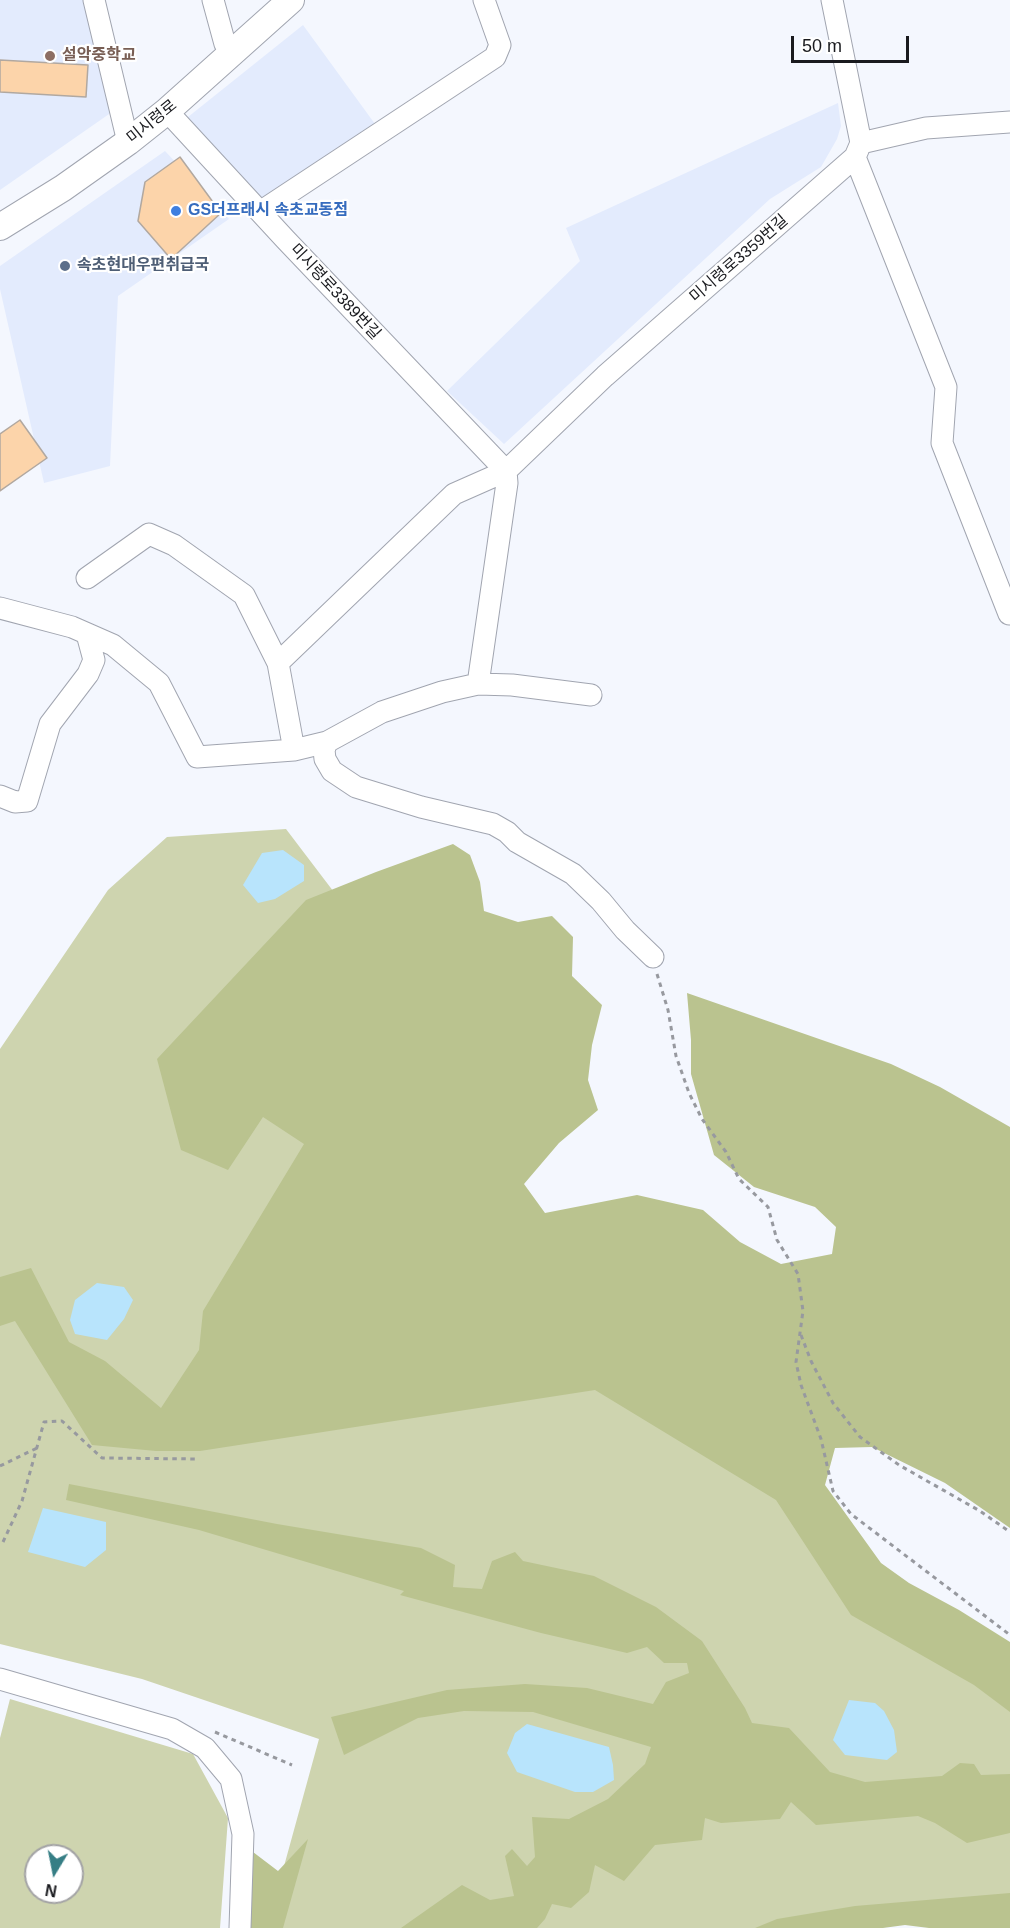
<!DOCTYPE html>
<html>
<head>
<meta charset="utf-8">
<style>
	body { margin:0 }
	#map { position:relative; width:1010px; height:1928px; overflow:hidden; background:#f4f7fe; font-family:Arial,sans-serif }
	canvas { display:block }
	.north { position:absolute; left:24px; top:1844px; width:60px; height:60px; box-sizing:border-box; background:#fff; border:2px solid #a3a3a5; border-radius:50%; rotate:190deg; font-size:16px; font-weight:700; line-height:24px; text-align:center; color:#191a1e }
	.north::after { content:''; display:block; margin:auto; width:21px; height:27px; background:#367e85; clip-path:polygon(50% 0,100% 100%,50% 72%,0 100%) }
	.scale { position:absolute; left:791px; top:36px; width:118px; height:27px; box-sizing:border-box; border:3px solid #191a1e; border-top:0; padding-left:8px; font-size:18px; line-height:21px; white-space:nowrap; color:#191a1e; -webkit-text-stroke:4px #fff; paint-order:stroke }
</style>
</head>
<body>
<div id="map">
<canvas width="1010" height="1928"></canvas>
<div class="north">N</div>
<div class="scale">50 m</div>
</div>
<script>
const c = document.querySelector('canvas').getContext('2d');
c.lineJoin = 'round';
function paint(path, color) {
  c.fillStyle = color;
  c.fill(path, 'evenodd');
}
function shape(rows) {
  const path = new Path2D();
  for (const r of rows) {
    path.moveTo(r[0], r[1]);
    for (let i = 2; i < r.length; i += 2) path.lineTo(r[i], r[i + 1]);
  }
  return path;
}
function stroke(path, color, width, dash) {
  c.strokeStyle = color;
  c.lineWidth = width;
  c.lineCap = dash ? 'butt' : 'round';
  c.setLineDash(dash || []);
  c.stroke(path);
}
function write(font, color, halo, rows, align = 'center') {
  c.font = font + ' Arial,"Noto Sans KR",sans-serif';
  c.lineWidth = 4.5;
  c.setLineDash([]);
  c.textBaseline = 'middle';
  c.strokeStyle = halo;
  c.fillStyle = color;
  for (const [text, x, y, turn = 0] of rows) {
    c.save();
    c.translate(x, y);
    c.rotate((+turn || 0) * Math.PI / 180);
    c.textAlign = isNaN(turn) ? turn : align;
    if (halo) c.strokeText(text, 0, 0);
    c.fillText(text, 0, 0);
    c.restore();
  }
}
paint(shape([
	[0,0,87,0,112,112,0,190],
	[303,25,375,124,260,203,183,121],
	[838,103,841,126,837,139,821,167,770,199,504,444,447,391,580,261,566,228],
	[165,151,229,219,118,296,110,466,44,483,0,289,0,266]
]), '#e3ebfd');
paint(shape([
	[286,829,346,908,295,1045,588,1371,782,1487,1010,1696,1010,1896,824,1928,267,1928,319,1739,142,1679,0,1644,0,1049,108,890,167,837],
	[10,1699,193,1754,228,1818,220,1928,0,1928,0,1738],
	[36,1856,72,1856,72,1892,36,1892]
]), '#ced4af');
paint(shape([
	[453,844,470,855,480,882,484,911,518,922,552,916,573,937,572,976,602,1005,592,1045,588,1080,598,1110,559,1143,524,1184,545,1213,637,1195,703,1210,740,1242,781,1264,832,1254,836,1227,815,1207,754,1187,714,1155,691,1074,691,1040,687,993,891,1064,940,1087,1010,1127,1010,1528,945,1483,872,1447,835,1448,825,1485,881,1563,909,1583,959,1610,1010,1642,1010,1712,974,1685,851,1615,776,1500,595,1390,200,1451,156,1451,92,1445,15,1321,0,1326,0,1277,31,1268,69,1342,105,1361,161,1408,199,1350,203,1311,304,1144,263,1117,228,1170,181,1150,157,1059,306,900,376,872],
	[69,1484,277,1524,421,1548,455,1565,453,1587,482,1589,492,1561,515,1552,523,1561,594,1576,656,1607,702,1641,745,1708,752,1723,789,1728,830,1772,865,1782,942,1776,960,1763,974,1764,981,1775,1010,1774,1010,1833,967,1843,935,1823,918,1816,816,1825,791,1802,780,1819,721,1823,705,1818,702,1840,655,1845,624,1881,595,1865,589,1892,571,1908,552,1904,545,1919,537,1928,401,1928,462,1885,490,1900,514,1896,505,1856,512,1849,527,1866,535,1857,532,1817,569,1819,608,1799,645,1764,651,1747,533,1712,464,1711,418,1718,344,1755,331,1717,447,1690,525,1684,587,1688,653,1704,666,1682,689,1673,687,1663,664,1663,647,1647,627,1653,541,1633,400,1595,404,1591,199,1530,66,1500],
	[308,1839,283,1928,240,1928,253,1852,278,1871],
	[1010,1893,1010,1928,929,1928,905,1925,883,1928,755,1928,777,1919,855,1906]
]), '#bac38f');
paint(shape([
	[283,850,304,865,304,881,275,899,258,903,243,885,262,853],
	[97,1283,124,1287,133,1300,124,1319,107,1340,75,1334,70,1320,75,1300],
	[43,1508,106,1522,106,1550,85,1567,28,1552],
	[849,1700,875,1703,884,1711,894,1730,897,1752,887,1760,845,1755,833,1740],
	[527,1724,609,1747,613,1765,614,1780,593,1792,575,1792,517,1772,507,1753,515,1733]
]), '#b8e4fc');
const building = shape([
	[0,60,88,65,86,97,0,92,0,60],
	[180,157,221,213,171,259,138,221,145,182,180,157],
	[20,420,47,458,0,491,0,434,20,420]
]);
paint(building, '#fcd4aa');
stroke(building, '#b1a8a0', 1.5);
const minor = shape([
	[94,0,128,142],
	[213,0,225,44],
	[167,111,285,239,506,471],
	[861,143,926,128,1010,122],
	[855,157,946,387,942,443,1009,614],
	[260,212,495,57,500,45,484,0],
	[87,578,149,534,174,545,244,595,278,663,454,494,506,471,605,376,855,157,861,143,832,0],
	[0,608,72,627,113,645,159,683,197,757,294,750,278,663],
	[478,684,507,483,506,471],
	[327,742,324,750,325,759,332,771,356,787,421,807,493,824,507,832,517,842,573,874,601,901,625,930,653,957],
	[294,750,327,742,382,712,442,692,478,684,512,685,591,695],
	[0,796,15,802,27,801,50,724,88,674,94,660,87,634],
	[0,1679,172,1729,205,1748,231,1779,243,1834,240,1928]
]);
const major = shape([
	[0,227,63,188,128,142,167,111,291,0]
]);
stroke(minor, '#a1a5b0', 23);
stroke(major, '#a1a5b0', 28);
stroke(shape([
	[657,974,668,1010,676,1056,689,1093,702,1119,726,1152,739,1179,768,1207,777,1240,798,1274,803,1311,796,1362,801,1385,821,1439,833,1491,851,1514,1010,1635],
	[801,1335,811,1361,833,1403,860,1437,899,1465,980,1511,1010,1532],
	[0,1466,37,1448],
	[3,1542,22,1501,44,1422,62,1421,102,1458,199,1459],
	[215,1732,292,1765]
]), '#97999f', 3, [4.5, 4.5]);
stroke(minor, '#fff', 21);
stroke(major, '#fff', 26);
for (const [x, y, r, color] of [
	[50,56,6,"#8d6e63"],
	[176,211,6,"#3f7fe0"],
	[65,266,6,"#5c6f8a"]
]) {
  const dot = new Path2D();
  dot.arc(x, y, r, 0, 2 * Math.PI);
  c.fillStyle = color;
  c.fill(dot);
  stroke(dot, '#fff', 2);
}
write('bold 16px', '#785e54', '#fff', [
	["설악중학교",62,56]
], 'left');
write('16px', '#191a1e', '#fff', [
	["미시령로",152,122,-39],
	["미시령로3359번길",739,259,-41],
	["미시령로3389번길",335,292,47]
]);
write('bold 16px', '#366cbe', '#fff', [
	["GS더프래시 속초교동점",188,211]
], 'left');
write('bold 16px', '#4e5e75', '#fff', [
	["속초현대우편취급국",77,266]
], 'left');
</script>
</body>
</html>
